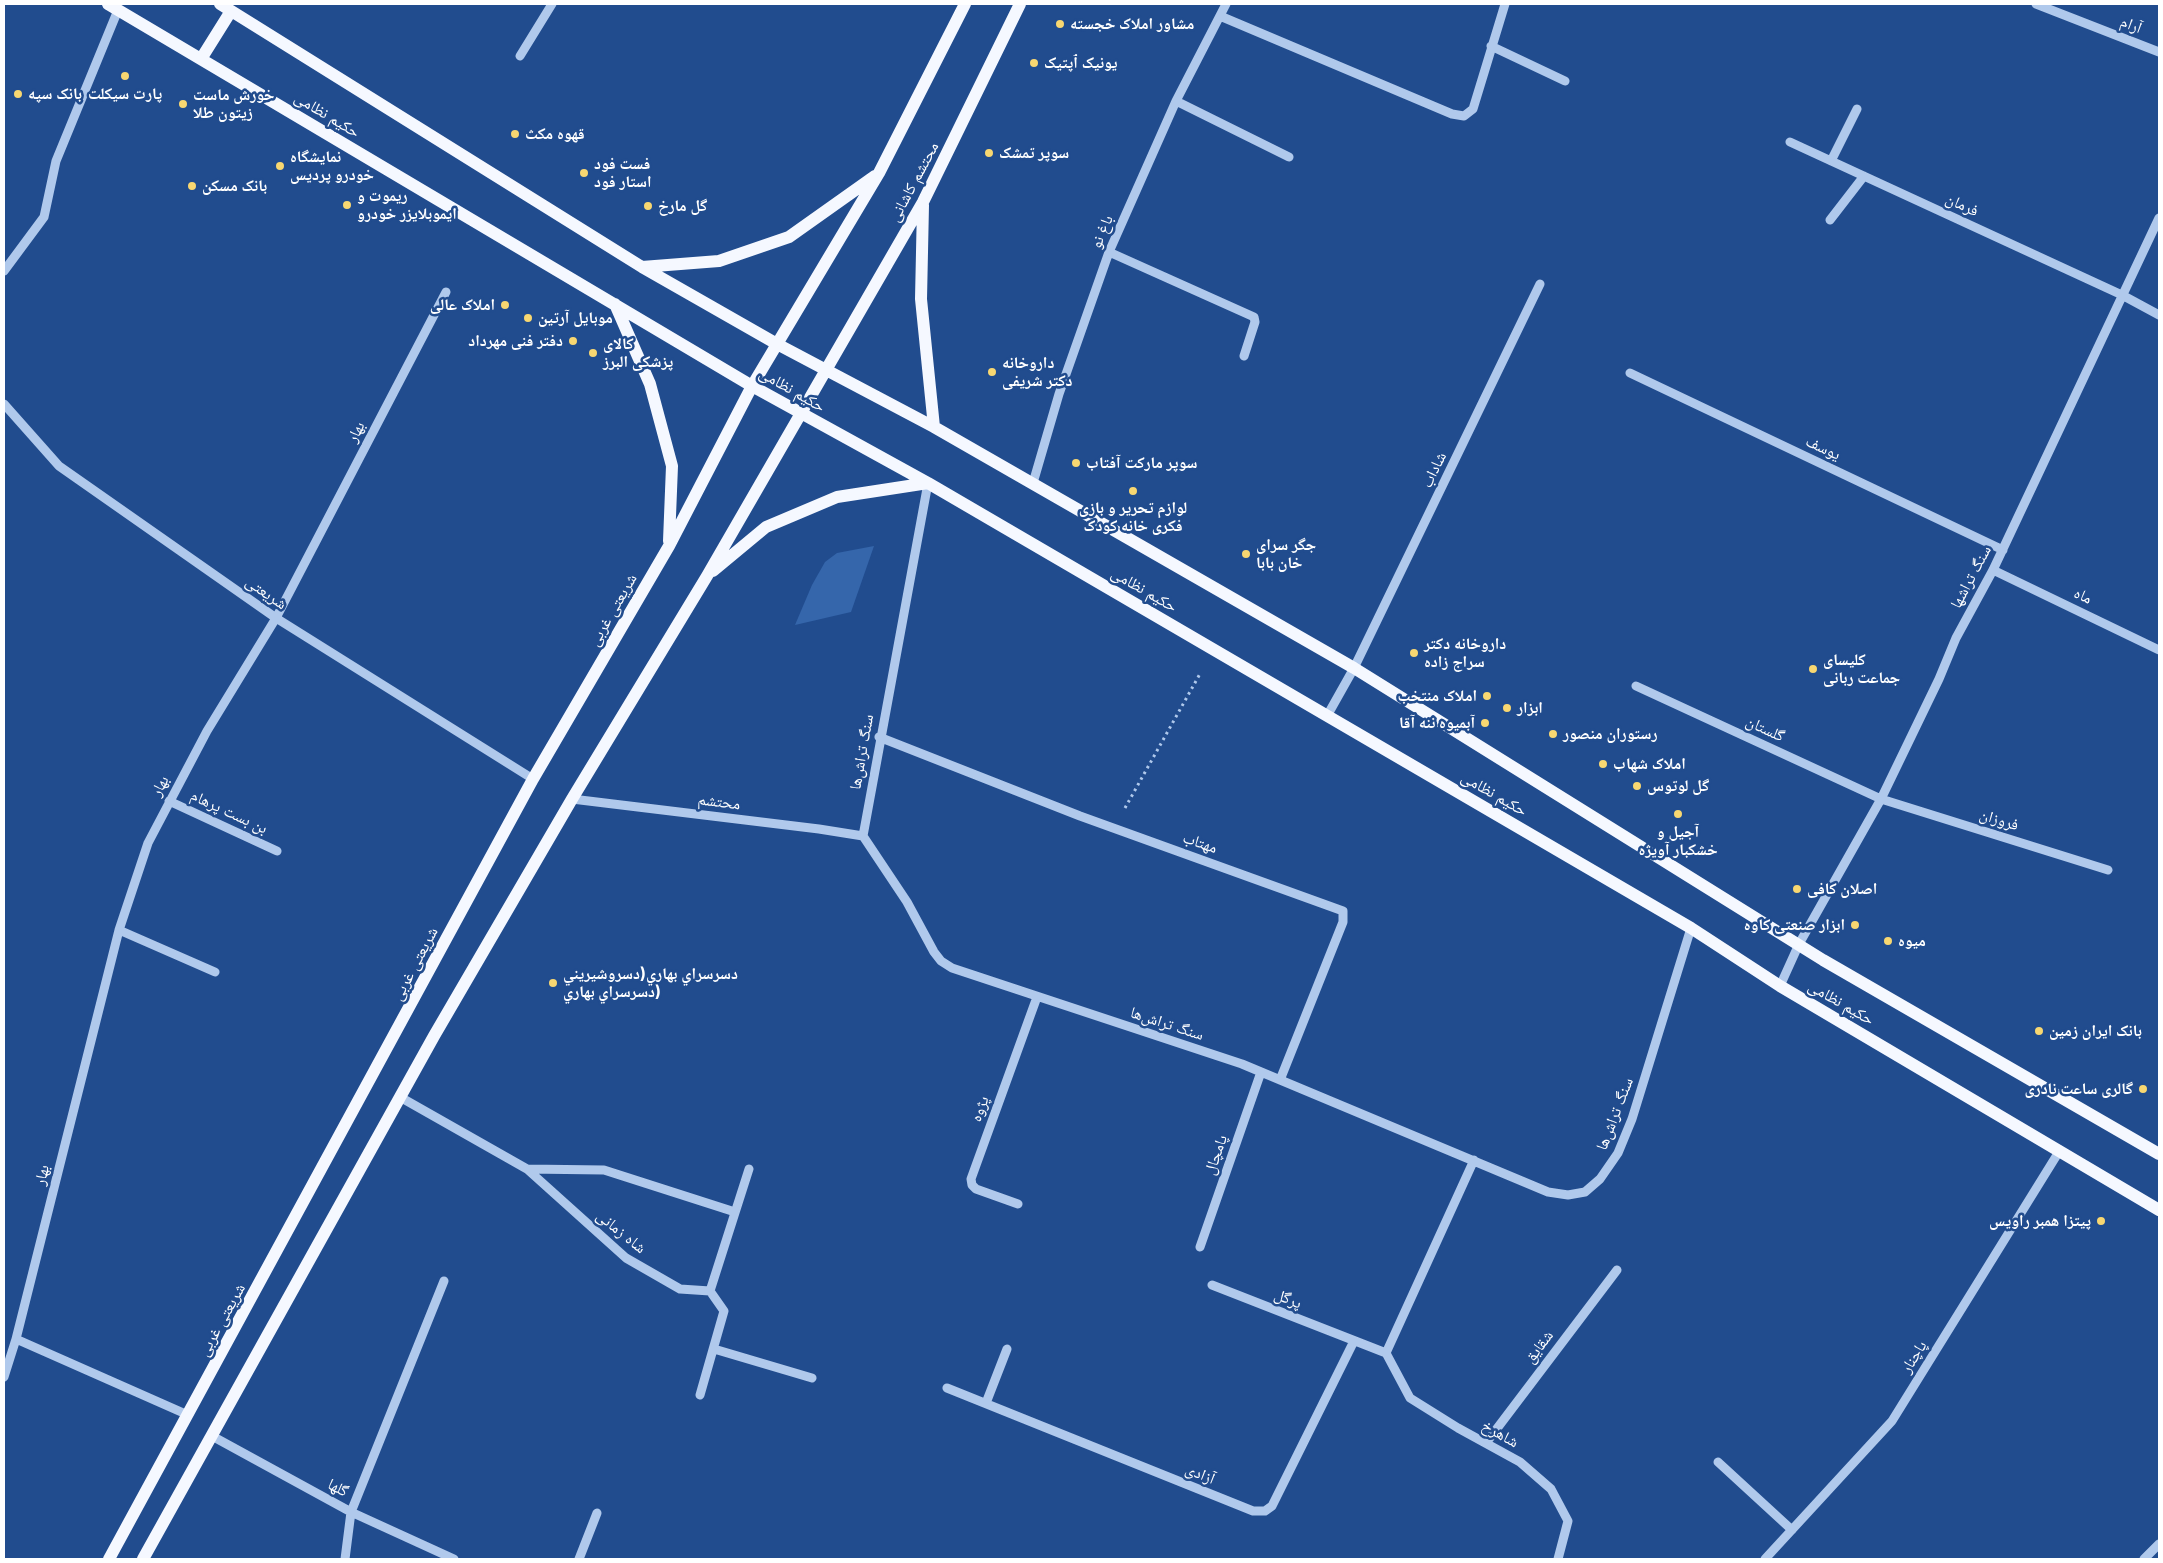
<!DOCTYPE html>
<html>
<head>
<meta charset="utf-8">
<style>
	body { margin:0 }
	#map { position:relative; width:2163px; height:1563px; overflow:hidden; background:#214c8e; font-family:Inter,sans-serif }
	canvas { display:block }
	.frame { position:absolute; inset:0; border:5px solid #fff; pointer-events:none }
</style>
</head>
<body>
<div id="map">
<canvas width="2163" height="1563"></canvas>
<div class="frame"></div>
</div>
<script>
const c = document.querySelector('canvas').getContext('2d');
c.lineJoin = 'round';
function paint(path, color) {
  c.fillStyle = color;
  c.fill(path, 'evenodd');
}
function shape(rows) {
  const path = new Path2D();
  for (const r of rows) {
    path.moveTo(r[0], r[1]);
    for (let i = 2; i < r.length; i += 2) path.lineTo(r[i], r[i + 1]);
  }
  return path;
}
function stroke(path, color, width, dash) {
  c.strokeStyle = color;
  c.lineWidth = width;
  c.lineCap = dash ? 'butt' : 'round';
  c.setLineDash(dash || []);
  c.stroke(path);
}
function write(font, color, halo, rows, align = 'center') {
  c.font = font + ' Inter,"Noto Naskh Arabic",sans-serif';
  c.lineWidth = 5;
  c.setLineDash([]);
  c.textBaseline = 'middle';
  c.strokeStyle = halo;
  c.fillStyle = color;
  for (const [text, x, y, turn = 0] of rows) {
    c.save();
    c.translate(x, y);
    c.rotate((+turn || 0) * Math.PI / 180);
    c.textAlign = isNaN(turn) ? turn : align;
    if (halo) c.strokeText(text, 0, 0);
    c.fillText(text, 0, 0);
    c.restore();
  }
}
paint(shape([
	[874,546,851,612,795,625,812,585,825,562,837,553]
]), '#3566ab');
stroke(shape([
	[1125,808,1201,672]
]), '#b0c9ec', 3, [2.5, 4]);
stroke(shape([
	[2036,4,2159,52],
	[1220,16,1452,114,1464,116,1473,109,1505,4],
	[1491,46,1565,81],
	[520,56,552,4],
	[1176,101,1289,157],
	[1790,142,2122,295,2159,315],
	[1831,161,1857,109],
	[1830,220,1864,176],
	[1109,252,1254,317,1255,322,1244,356],
	[4,271,44,217,56,161,118,10],
	[1630,373,2003,550],
	[4,404,59,466,276,618,533,779],
	[928,483,863,836,907,902,934,952,941,961,952,968,1242,1064,1548,1192,1568,1195,1585,1192,1600,1179,1618,1153,1632,1119,1691,928],
	[1033,483,1059,394,1109,252,1176,101,1226,4],
	[1993,570,2159,650],
	[1636,686,1881,799,2108,870],
	[1327,716,1354,668,1540,284],
	[879,737,1080,816,1343,911,1343,922,1280,1080],
	[572,799,819,829,863,836],
	[169,801,277,851],
	[119,930,215,972],
	[1780,986,1799,944,1881,799,1939,679,1956,638,1993,570,2159,218],
	[400,1097,527,1169,626,1258,680,1289,710,1291,724,1311,700,1395],
	[527,1169,604,1170,735,1212],
	[1018,1204,976,1189,972,1185,971,1179,1037,997],
	[1200,1247,1261,1072],
	[1212,1285,1386,1353],
	[710,1291,749,1169],
	[16,1339,188,1415],
	[714,1349,812,1378],
	[1386,1353,1410,1398,1458,1428,1520,1462,1551,1489,1568,1521,1558,1559],
	[1386,1353,1474,1160],
	[4,1377,16,1339,119,930,148,843,207,731,276,618,446,292],
	[947,1388,1253,1511,1265,1511,1272,1506,1354,1341],
	[986,1403,1007,1349],
	[212,1436,351,1512,454,1559],
	[1486,1443,1617,1270],
	[1718,1462,1792,1530],
	[345,1559,351,1512,444,1281],
	[579,1559,597,1513],
	[1765,1559,1892,1421,2060,1150],
	[2144,1559,2159,1544]
]), '#b0c9ec', 9);
stroke(shape([
	[108,4,752,386,928,483,1691,928,1780,986,2159,1210],
	[220,4,642,267,777,344,934,427,1354,668,1823,960,2159,1154],
	[201,59,231,11],
	[923,205,921,299,934,427],
	[642,267,719,261,789,237,875,176],
	[615,304,650,384,672,466,669,541],
	[713,571,766,527,837,497,928,483],
	[109,1559,533,779,669,546,752,386,879,173,965,4],
	[143,1559,434,1036,572,799,707,576,923,202,1020,4]
]), '#f5f8ff', 12);
for (const [x, y, r, color] of [
	[1060,24,5,"#f8d771"],
	[1034,63,5,"#f8d771"],
	[125,76,5,"#f8d771"],
	[18,94,5,"#f8d771"],
	[183,104,5,"#f8d771"],
	[515,134,5,"#f8d771"],
	[989,153,5,"#f8d771"],
	[280,166,5,"#f8d771"],
	[584,173,5,"#f8d771"],
	[192,186,5,"#f8d771"],
	[347,205,5,"#f8d771"],
	[648,206,5,"#f8d771"],
	[505,305,5,"#f8d771"],
	[528,318,5,"#f8d771"],
	[573,341,5,"#f8d771"],
	[593,353,5,"#f8d771"],
	[992,372,5,"#f8d771"],
	[1076,463,5,"#f8d771"],
	[1133,491,5,"#f8d771"],
	[1246,554,5,"#f8d771"],
	[1414,653,5,"#f8d771"],
	[1813,669,5,"#f8d771"],
	[1487,696,5,"#f8d771"],
	[1507,708,5,"#f8d771"],
	[1485,723,5,"#f8d771"],
	[1553,734,5,"#f8d771"],
	[1603,764,5,"#f8d771"],
	[1637,786,5,"#f8d771"],
	[1678,814,5,"#f8d771"],
	[1797,889,5,"#f8d771"],
	[1855,925,5,"#f8d771"],
	[1888,941,5,"#f8d771"],
	[553,983,5,"#f8d771"],
	[2039,1031,5,"#f8d771"],
	[2143,1089,5,"#f8d771"],
	[2101,1221,5,"#f8d771"]
]) {
  const dot = new Path2D();
  dot.arc(x, y, r, 0, 2 * Math.PI);
  c.fillStyle = color;
  c.fill(dot);
  stroke(dot, '#214c8e', 2);
}
write('bold 16px', '#fff', '#214c8e', [
	["مشاور املاک خجسته",1070,24],
	["یونیک ٱپتیک",1044,63],
	["بانک سپه",28,94],
	["پارت سیکلت",125,94,"center"],
	["خورش ماست",193,95],
	["زیتون طلا",193,113],
	["قهوه مکث",525,134],
	["سوپر تمشک",999,153],
	["نمایشگاه",290,157],
	["خودرو پردیس",290,175],
	["فست فود",594,164],
	["استار فود",594,182],
	["بانک مسکن",202,186],
	["ریموت و",357,196],
	["ایموبلایزر خودرو",357,214],
	["گل مارخ",658,206],
	["املاک عالی",495,305,"right"],
	["موبایل آرتین",538,318],
	["دفتر فنی مهرداد",563,341,"right"],
	["کالای",603,344],
	["پزشکی البرز",603,362],
	["داروخانه",1002,363],
	["دکتر شریفی",1002,381],
	["سوپر مارکت آفتاب",1086,463],
	["لوازم تحریر و بازی",1133,508,"center"],
	["فکری خانه کودک",1133,526,"center"],
	["جگر سرای",1256,545],
	["خان بابا",1256,563],
	["داروخانه دکتر",1424,644],
	["سراج زاده",1424,662],
	["کلیسای",1823,660],
	["جماعت ربانی",1823,678],
	["املاک منتخب",1477,696,"right"],
	["ابزار",1517,708],
	["آبمیوه ننه آقا",1475,723,"right"],
	["رستوران منصور",1563,734],
	["املاک شهاب",1613,764],
	["گل لوتوس",1647,786],
	["آجیل و",1678,832,"center"],
	["خشکبار آویژه",1678,850,"center"],
	["اصلان کافی",1807,889],
	["ابزار صنعتی کاوه",1845,925,"right"],
	["میوه",1898,941],
	["دسرسراي بهاري(دسروشيريني",563,974],
	["دسرسراي بهاري)",563,992],
	["بانک ایران زمین",2049,1031],
	["گالری ساعت نادری",2133,1089,"right"],
	["پیتزا همبر راویس",2091,1221,"right"]
], 'left');
write('16px', '#fff', '#214c8e', [
	["آرام",2131,25,21],
	["حکیم نظامی",327,115,31],
	["محتشم کاشانی",914,182,-62],
	["فرمان",1962,205,25],
	["باغ نو",1102,232,-67],
	["حکیم نظامی",792,390,30],
	["بهار",356,432,-63],
	["یوسف",1823,448,25],
	["شاداب",1434,470,-64],
	["سنگ تراشها",1971,577,-62],
	["حکیم نظامی",1144,590,30],
	["شریعتی",266,593,35],
	["ماه",2083,596,26],
	["شریعتی غربی",613,610,-60],
	["گلستان",1765,729,25],
	["سنگ تراش‌ها",862,752,-80],
	["بهار",160,786,-62],
	["حکیم نظامی",1494,794,30],
	["محتشم",719,802,7],
	["بن بست پرهام",229,812,25],
	["فروزان",1999,820,17],
	["مهتاب",1200,843,19],
	["شریعتی غربی",415,964,-62],
	["حکیم نظامی",1841,1003,30],
	["سنگ تراش‌ها",1167,1024,18],
	["پژوه",980,1109,-70],
	["سنگ تراش‌ها",1615,1114,-69],
	["پامچال",1216,1155,-71],
	["بهار",42,1175,-76],
	["شاه زمانی",621,1232,39],
	["پرگل",1288,1299,22],
	["شریعتی غربی",222,1320,-61],
	["شقایق",1539,1347,-53],
	["پاچنار",1914,1357,-58],
	["شاهرخ",1500,1434,29],
	["آزادی",1200,1474,22],
	["گلها",338,1488,27]
]);
</script>
</body>
</html>
